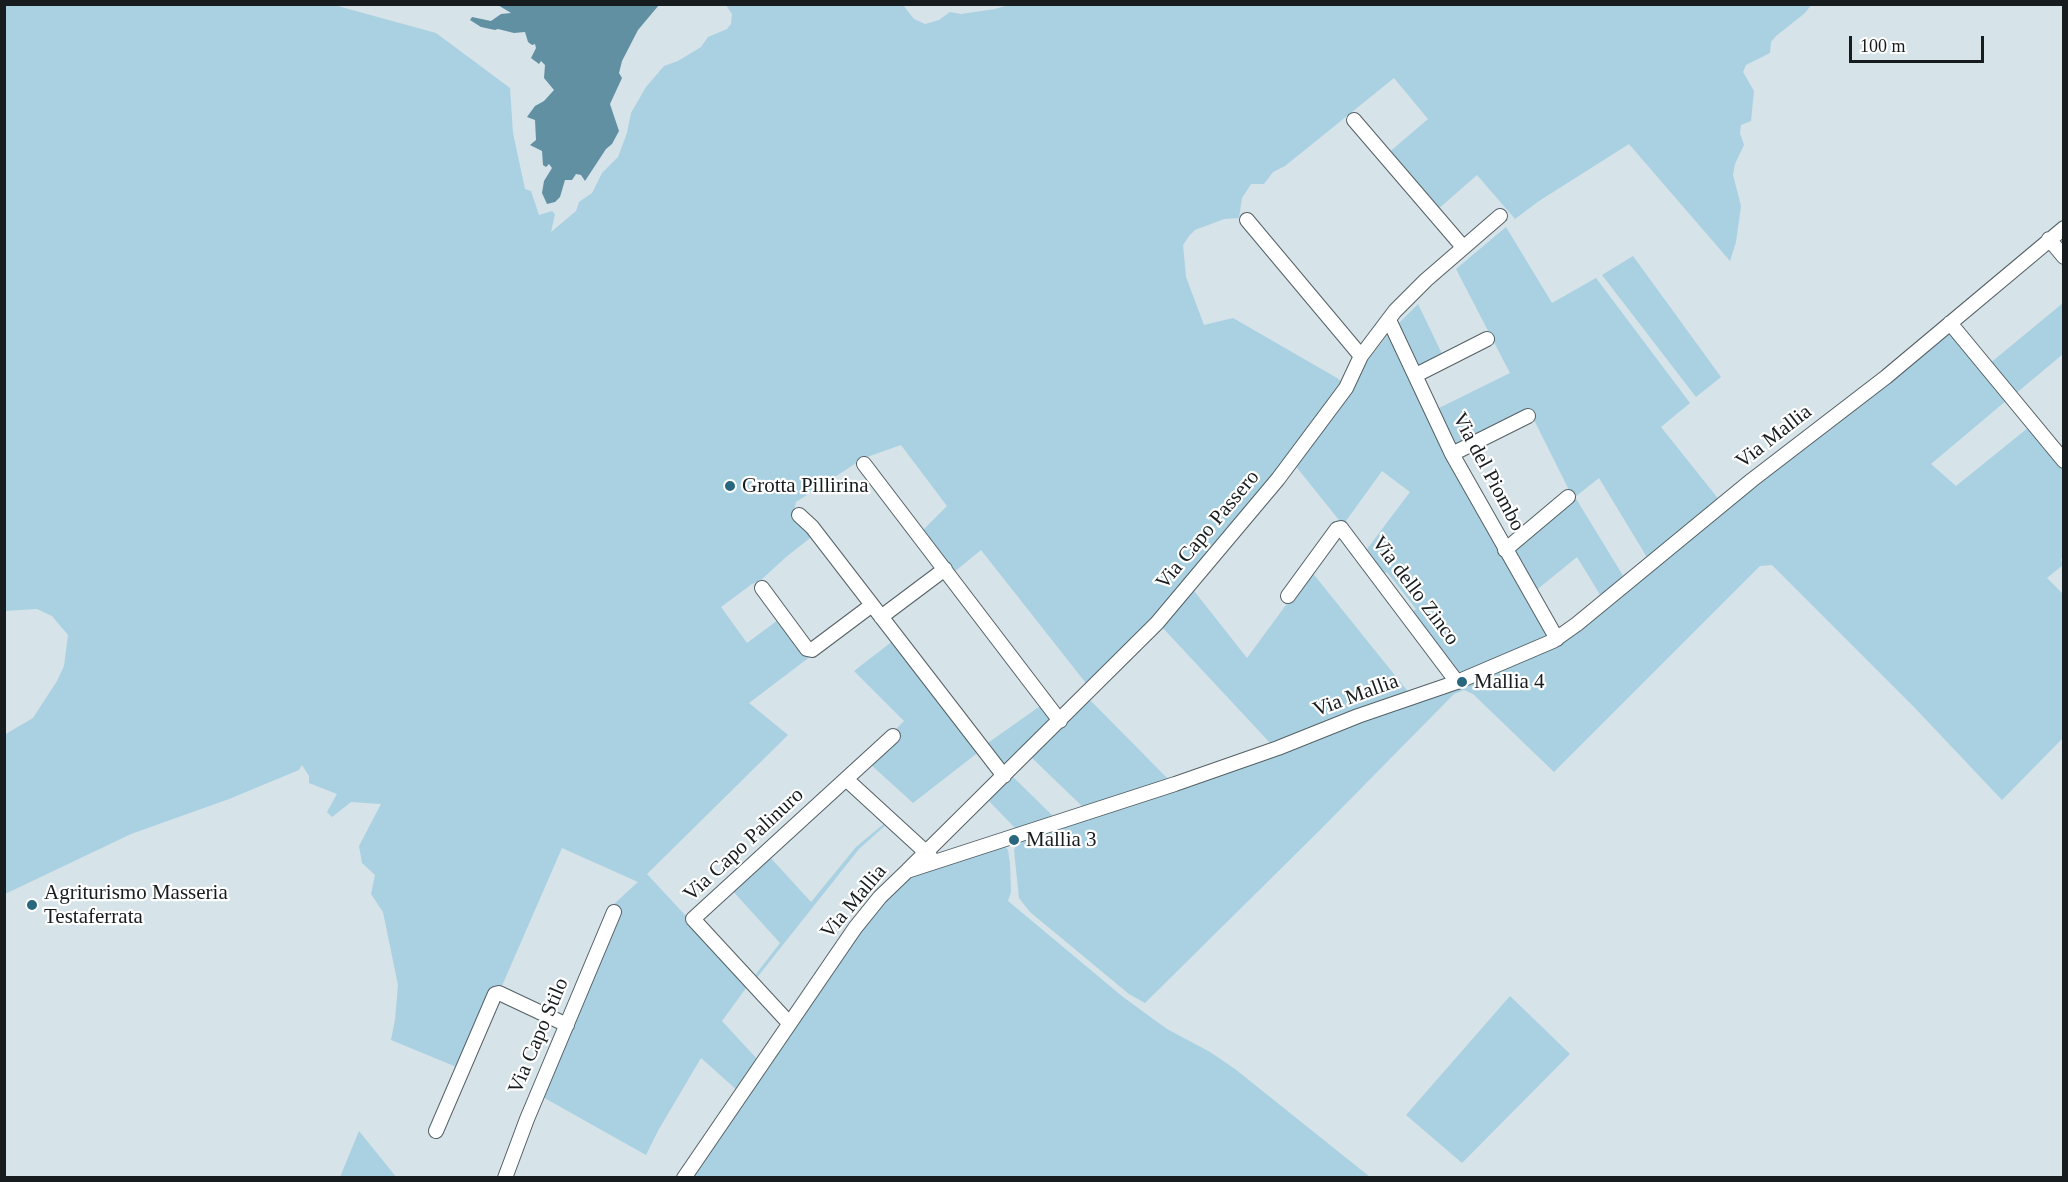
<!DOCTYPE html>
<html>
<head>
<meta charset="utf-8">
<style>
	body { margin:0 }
	#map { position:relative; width:2068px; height:1182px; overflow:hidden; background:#d6e3e9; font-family:"Times New Roman",serif }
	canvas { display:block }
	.frame { position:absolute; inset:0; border:6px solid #171c1e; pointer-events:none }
	.scale { position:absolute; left:1849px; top:36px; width:135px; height:27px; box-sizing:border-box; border:3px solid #171c1e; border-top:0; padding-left:8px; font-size:18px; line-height:21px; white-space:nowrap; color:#171c1e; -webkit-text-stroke:4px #fff; paint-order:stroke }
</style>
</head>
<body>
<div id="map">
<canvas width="2068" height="1182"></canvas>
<div class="frame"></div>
<div class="scale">100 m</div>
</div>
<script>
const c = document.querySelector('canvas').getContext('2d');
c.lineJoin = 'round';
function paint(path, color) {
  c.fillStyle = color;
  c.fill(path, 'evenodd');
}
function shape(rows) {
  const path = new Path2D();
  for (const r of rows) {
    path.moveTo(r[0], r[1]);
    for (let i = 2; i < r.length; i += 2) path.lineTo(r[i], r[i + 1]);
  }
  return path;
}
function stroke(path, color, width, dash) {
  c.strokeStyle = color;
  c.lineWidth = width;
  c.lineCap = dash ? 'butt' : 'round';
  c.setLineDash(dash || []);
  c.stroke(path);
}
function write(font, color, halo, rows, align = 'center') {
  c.font = font + ' "Times New Roman",serif';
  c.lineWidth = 4.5;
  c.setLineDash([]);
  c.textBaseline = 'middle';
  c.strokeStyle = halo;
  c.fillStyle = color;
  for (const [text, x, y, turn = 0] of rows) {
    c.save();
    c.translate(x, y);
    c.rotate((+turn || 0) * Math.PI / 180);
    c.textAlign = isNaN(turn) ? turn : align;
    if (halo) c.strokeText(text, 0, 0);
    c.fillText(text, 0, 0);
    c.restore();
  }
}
paint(shape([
	[1012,4,1811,5,1805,13,1776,36,1771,42,1770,53,1746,65,1743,72,1754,91,1751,121,1741,125,1740,133,1744,145,1735,164,1733,175,1741,206,1736,242,1730,261,1629,144,1539,201,1515,219,1477,175,1437,210,1387,154,1428,119,1394,78,1285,166,1273,172,1264,184,1251,184,1242,198,1239,218,1224,219,1195,230,1189,236,1183,245,1186,277,1204,325,1233,318,1337,378,1342,382,1342,387,1297,448,1158,614,1089,687,981,550,953,573,921,532,947,506,901,445,864,458,796,502,793,515,795,522,814,535,786,557,761,580,752,584,721,607,747,643,778,620,811,656,749,703,788,735,647,874,749,984,722,1021,758,1060,738,1091,701,1058,659,1129,646,1155,541,1096,617,913,614,904,638,882,562,848,501,988,459,1068,391,1040,395,1020,398,985,383,912,371,894,375,875,362,863,359,846,381,804,351,802,332,817,327,812,337,794,309,783,309,776,302,765,299,770,229,799,131,834,5,894,4,735,33,718,57,681,64,666,68,635,52,616,37,609,5,611,5,5,334,5,436,33,510,88,513,133,525,189,531,191,539,215,552,211,555,214,551,232,576,211,579,202,592,193,602,173,618,157,627,133,631,113,646,87,664,66,678,61,701,47,708,37,727,29,731,24,732,14,726,5,903,5,914,19,925,24,939,20,950,12,961,14,995,9],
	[1506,227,1552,303,1596,278,1690,403,1661,427,1720,501,1648,559,1599,478,1575,497,1625,579,1602,598,1577,557,1534,592,1510,553,1570,492,1529,410,1456,447,1435,410,1510,373,1456,269],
	[1633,256,1721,377,1696,397,1602,275],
	[2063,303,2063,354,2014,395,1989,364],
	[1418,304,1444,358,1418,371,1395,327],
	[1949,329,2007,400,1931,464,1956,486,2029,427,2063,469,2064,557,2061,559,2063,565,2047,578,2063,594,2063,738,2002,800,1913,706,1772,565,1760,566,1554,772,1473,694,1464,690,1454,694,1320,830,1145,1003,1129,994,1030,912,1019,898,1014,850,1019,839,1539,652],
	[1389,333,1530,600,1531,608,1537,610,1552,637,1459,677,1410,614,1416,609,1387,572,1384,574,1367,549,1410,492,1382,471,1343,525,1294,464,1358,373],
	[1311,571,1410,694,1272,745,1161,626,1191,587,1247,658],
	[894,640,980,751,913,803,870,764,898,733,897,728,904,721,854,671],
	[1088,698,1171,782,1085,809,1030,756],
	[1043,704,1055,721,1009,765,1006,762,1001,765,985,745],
	[1011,775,1056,819,1019,832,987,799],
	[886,822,888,823,859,849,755,980,753,978,780,943,731,889,768,855,811,902,856,847],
	[1005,846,1008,850,1010,863,1011,892,1008,901,1123,997,1167,1029,1210,1052,1235,1069,1370,1177,689,1178,868,919,911,876],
	[1510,996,1570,1054,1462,1163,1406,1115],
	[359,1131,389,1168,396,1177,340,1177]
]), '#a9d1e1');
paint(shape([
	[498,5,659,5,638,30,622,61,619,73,622,78,610,104,619,131,612,144,606,149,585,181,581,175,576,174,572,180,565,180,560,197,555,202,547,204,542,193,544,181,552,168,549,164,546,167,543,165,542,151,530,145,536,140,535,120,527,117,535,106,544,101,554,90,544,78,545,65,541,61,539,64,531,58,536,48,535,44,532,45,528,42,525,32,514,33,498,29,495,30,481,27,470,20,472,17,491,21,501,14,511,13]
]), '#6190a3');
const minor = shape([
	[1354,120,1463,247],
	[1247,220,1361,356],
	[2049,239,2064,257],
	[1389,320,1452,454,1557,639],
	[1950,323,2064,461],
	[1416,375,1487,339],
	[1452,454,1528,416],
	[864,464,1060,721],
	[799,515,812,527,1004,776],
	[1505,550,1568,497],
	[762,588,807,649,812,650,872,605],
	[1288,596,1337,529,1341,528,1457,682],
	[881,617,945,569],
	[846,779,893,736],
	[908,870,1157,623,1278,479,1346,388,1361,356,1395,311,1426,280,1500,216],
	[789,1023,693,919,846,779,930,856],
	[436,1131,495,994,499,993,567,1025],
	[505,1178,527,1119,614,912],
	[684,1178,855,928,880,897,907,871,1175,784,1278,748,1358,716,1457,682,1553,641,1577,624,1752,480,1886,377,2064,228]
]);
stroke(minor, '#546065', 16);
stroke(minor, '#fff', 14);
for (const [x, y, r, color] of [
	[730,486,6,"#28677d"],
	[1462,682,6,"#28677d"],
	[1014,840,6,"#28677d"],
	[32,905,6,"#28677d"]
]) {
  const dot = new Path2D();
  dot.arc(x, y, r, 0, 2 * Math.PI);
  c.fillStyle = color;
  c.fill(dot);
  stroke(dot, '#fff', 2);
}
write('21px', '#171c1e', '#fff', [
	["Via Mallia",1774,437,-38],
	["Via del Piombo",1488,472,62],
	["Via Capo Passero",1208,530,-50],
	["Via dello Zinco",1415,591,53],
	["Via Mallia",1356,696,-20],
	["Via Capo Palinuro",744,845,-43],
	["Via Mallia",854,902,-50],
	["Via Capo Stilo",539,1036,-67]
]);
write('21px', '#171c1e', '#fff', [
	["Grotta Pillirina",742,486],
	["Mallia 4",1474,682],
	["Mallia 3",1026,840],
	["Agriturismo Masseria",44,893],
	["Testaferrata",44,917]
], 'left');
</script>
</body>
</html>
